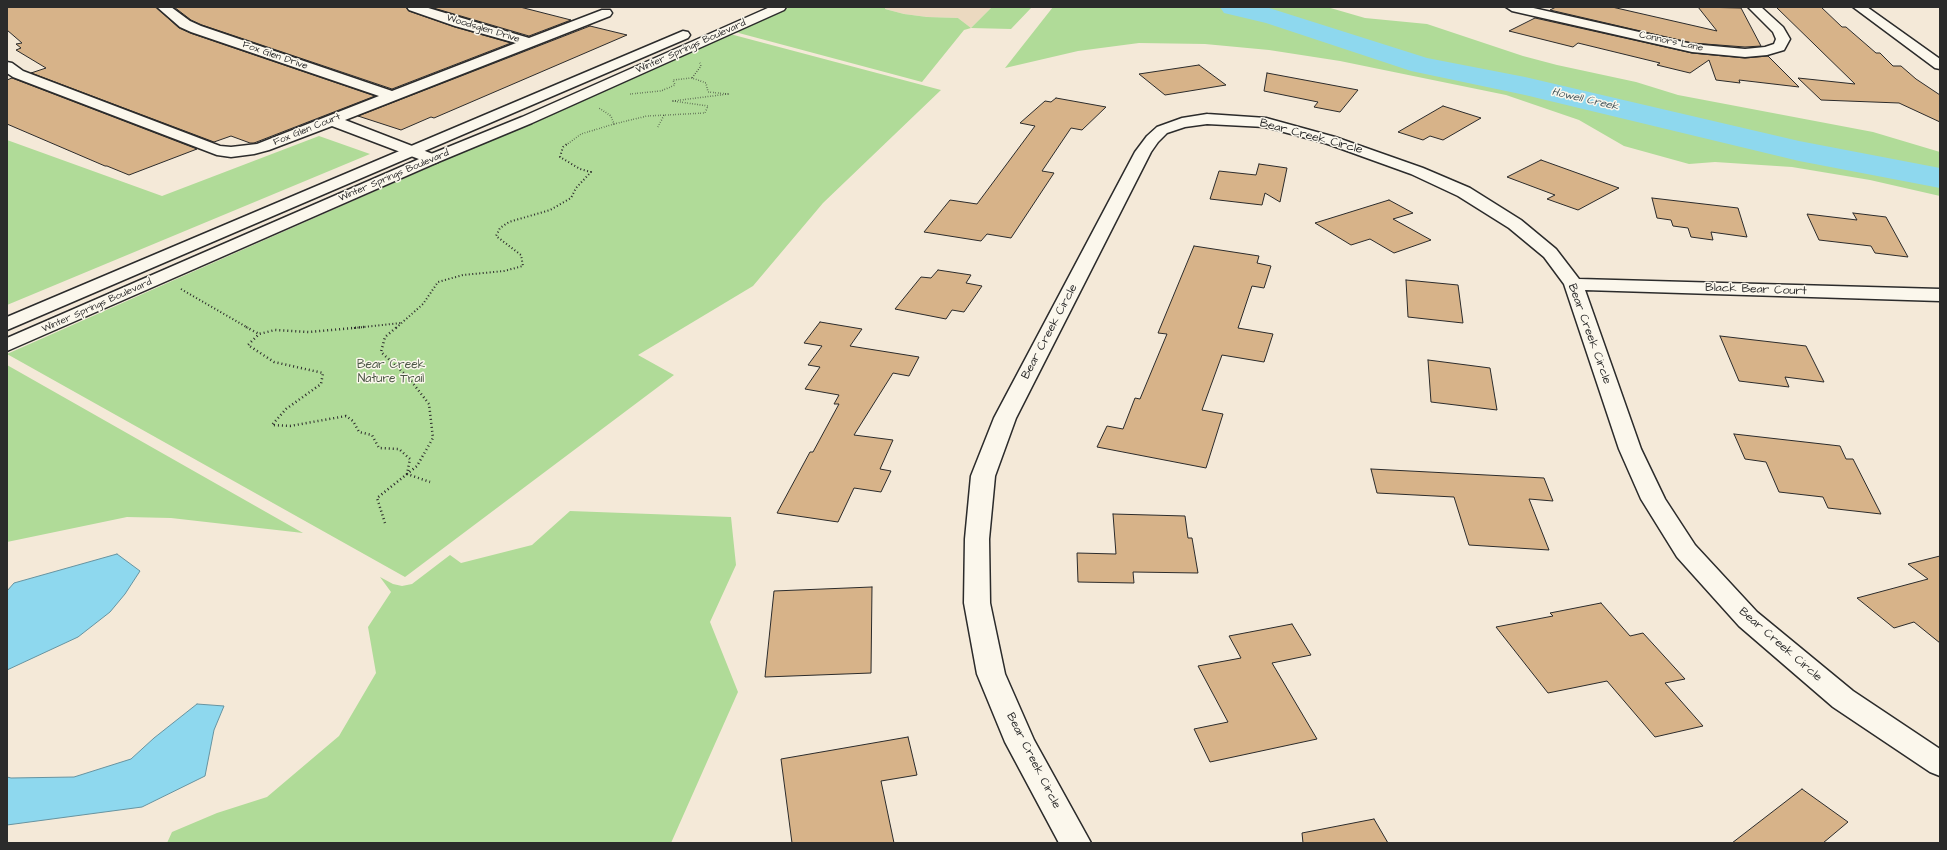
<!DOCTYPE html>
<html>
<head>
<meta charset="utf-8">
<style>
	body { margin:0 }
	#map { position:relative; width:1947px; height:850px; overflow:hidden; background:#f4e9d8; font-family:"Architects Daughter",sans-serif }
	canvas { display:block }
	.frame { position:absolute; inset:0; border:8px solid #2b2b2b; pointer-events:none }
</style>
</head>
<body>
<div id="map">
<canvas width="1947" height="850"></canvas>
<div class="frame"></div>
</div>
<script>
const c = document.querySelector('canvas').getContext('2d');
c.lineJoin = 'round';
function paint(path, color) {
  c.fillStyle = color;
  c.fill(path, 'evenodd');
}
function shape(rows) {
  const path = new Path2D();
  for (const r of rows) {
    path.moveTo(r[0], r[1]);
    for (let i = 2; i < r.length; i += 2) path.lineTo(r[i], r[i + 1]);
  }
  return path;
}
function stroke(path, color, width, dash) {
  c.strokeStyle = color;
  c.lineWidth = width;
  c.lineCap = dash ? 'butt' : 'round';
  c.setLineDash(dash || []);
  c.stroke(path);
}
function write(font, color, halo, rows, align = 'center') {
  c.font = font + ' "Architects Daughter",sans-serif';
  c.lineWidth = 3;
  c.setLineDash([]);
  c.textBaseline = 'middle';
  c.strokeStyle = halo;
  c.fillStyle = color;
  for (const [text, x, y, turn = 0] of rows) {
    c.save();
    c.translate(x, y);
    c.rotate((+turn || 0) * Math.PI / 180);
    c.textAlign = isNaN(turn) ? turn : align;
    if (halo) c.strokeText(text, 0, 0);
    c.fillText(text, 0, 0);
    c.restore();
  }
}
paint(shape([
	[885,7,992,7,971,28,958,18,927,17,904,14,885,9]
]), '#ebd9c0');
paint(shape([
	[790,7,885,7,885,9,904,14,927,17,958,18,971,28,992,7,1032,7,1011,29,971,28,964,30,922,82,735,32],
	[1053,7,1327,7,1365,18,1427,24,1523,56,1557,65,1636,82,1678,95,1873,132,1940,152,1940,196,1870,180,1792,167,1715,162,1689,164,1624,146,1579,120,1506,95,1340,61,1269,50,1205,44,1139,43,1078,51,1005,68],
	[730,34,941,90,823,203,753,286,638,355,674,375,405,577,7,354],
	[319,136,370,154,7,305,7,140,162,196],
	[7,365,303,533,171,518,127,517,7,542],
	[570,511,731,517,736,565,710,622,738,692,671,843,167,843,172,832,217,813,267,797,339,736,376,673,368,627,391,592,380,577,393,584,402,586,412,584,450,555,461,563,532,545]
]), '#b0db98');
const water = shape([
	[117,554,140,571,125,594,110,612,78,637,7,670,7,591,14,583,117,554],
	[197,704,224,706,214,730,205,776,142,807,7,825,7,777,11,778,74,777,131,759,154,738,197,704]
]);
paint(water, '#8ed8ee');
stroke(water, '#6693a0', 1);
paint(shape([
	[1220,7,1266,7,1427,58,1525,77,1799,141,1940,168,1940,188,1799,161,1525,95,1411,71,1266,23,1224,13,1220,7]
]), '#8ed8ee');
const building = shape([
	[7,7,156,7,179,28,190,33,375,96,254,143,250,143,231,136,214,142,31,73,46,68,16,50,21,48,16,44,22,43,7,30,7,7],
	[174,7,406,7,409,11,455,27,511,43,392,89,202,25,191,20,174,7],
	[430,7,520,7,571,20,529,36,430,7],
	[1556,7,1612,7,1717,31,1698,7,1741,8,1761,46,1745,47,1692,43,1550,10,1556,7],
	[1776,7,1821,7,1842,27,1846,27,1876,53,1880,53,1893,66,1901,66,1916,79,1940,95,1940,122,1899,103,1821,100,1798,78,1855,84,1776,7],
	[1535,18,1692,53,1745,58,1768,56,1799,87,1739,80,1740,83,1716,80,1709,60,1690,73,1657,65,1660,63,1578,43,1573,47,1509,31,1535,18],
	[590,26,627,35,434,118,431,117,401,130,358,116,590,26],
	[1199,65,1226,85,1165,95,1139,74,1199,65],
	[1267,73,1358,90,1340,112,1314,107,1318,102,1264,91,1267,73],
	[12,78,197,149,129,175,107,166,105,166,7,124,7,80,12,78],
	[1056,98,1106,107,1082,130,1071,128,1042,171,1054,173,1011,238,987,234,981,241,924,232,950,200,977,204,1035,126,1020,123,1045,101,1051,102,1056,98],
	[1443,106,1481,118,1443,140,1430,136,1423,140,1398,132,1443,106],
	[1541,160,1619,188,1578,210,1547,199,1555,195,1507,177,1541,160],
	[1259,164,1287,168,1280,202,1265,193,1262,205,1210,199,1219,171,1256,175,1259,164],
	[1652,198,1738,208,1747,237,1711,232,1713,240,1691,237,1688,228,1673,226,1671,220,1657,218,1652,198],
	[1389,200,1413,213,1393,219,1431,240,1394,253,1370,239,1351,245,1315,223,1389,200],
	[1853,213,1886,217,1908,257,1875,253,1871,246,1819,240,1807,214,1857,220,1853,213],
	[1194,246,1259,256,1257,263,1271,266,1264,288,1252,286,1238,328,1273,334,1264,362,1222,355,1202,410,1223,414,1206,468,1097,447,1107,426,1123,429,1135,398,1140,399,1167,334,1158,333,1194,246],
	[938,270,971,275,966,283,982,286,964,312,952,310,946,319,895,309,921,277,931,278,938,270],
	[1406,280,1458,285,1463,323,1408,317,1406,280],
	[820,322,862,329,850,346,919,357,909,376,893,373,854,435,893,440,880,469,891,471,881,492,854,488,838,522,777,513,810,452,813,452,839,404,834,404,839,395,805,389,820,367,808,365,822,346,804,343,820,322],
	[1720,336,1806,346,1824,382,1785,377,1789,387,1739,381,1720,336],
	[1428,360,1490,368,1497,410,1431,402,1428,360],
	[1734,434,1840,446,1846,459,1853,459,1881,514,1828,508,1823,497,1779,492,1766,462,1745,459,1734,434],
	[1371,469,1544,478,1553,501,1529,499,1549,550,1469,545,1454,497,1377,493,1371,469],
	[1113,514,1185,516,1188,538,1192,538,1198,573,1133,572,1134,583,1078,582,1077,553,1116,554,1113,514],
	[1940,556,1940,643,1914,622,1894,628,1857,598,1928,579,1908,564,1940,556],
	[872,587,871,673,765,677,774,591,872,587],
	[1601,603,1630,636,1643,633,1685,679,1665,683,1703,726,1655,737,1607,681,1548,693,1496,627,1553,616,1550,613,1601,603],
	[1292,624,1311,655,1272,663,1317,739,1210,762,1194,729,1228,722,1198,666,1241,658,1229,636,1292,624],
	[908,737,917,775,881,781,894,843,792,843,781,759,908,737],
	[1802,789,1848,822,1823,843,1732,843,1802,789],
	[1374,819,1388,843,1303,843,1302,833,1374,819]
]);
paint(building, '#d7b389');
stroke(building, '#2b2b2b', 1);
const street = shape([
	[157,7,171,7,190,21,201,26,392,91,516,43,455,26,409,10,407,7,425,7,529,38,602,10,610,10,612,13,610,16,345,120,438,156,440,159,438,162,432,164,332,126,269,150,254,154,231,157,217,155,13,77,7,73,7,62,12,63,23,71,220,146,231,147,257,144,379,96,191,32,180,27,157,7],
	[1506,7,1529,7,1692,44,1745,49,1765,47,1774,44,1776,39,1773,32,1748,7,1761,7,1783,27,1790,39,1784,50,1767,55,1745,57,1692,52,1512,11,1506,7],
	[1207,114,1266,118,1335,137,1423,168,1470,188,1521,220,1556,249,1579,279,1940,289,1940,301,1585,290,1641,449,1665,499,1695,545,1757,612,1853,691,1940,749,1940,776,1930,772,1833,707,1739,626,1677,557,1641,499,1619,449,1564,284,1544,257,1509,228,1458,196,1411,174,1325,143,1265,127,1207,124,1185,127,1167,133,1158,142,1151,152,1016,418,995,476,989,539,990,603,1005,674,1034,740,1091,843,1059,843,1005,742,977,674,964,603,965,539,971,476,994,418,1135,152,1147,136,1157,127,1182,118,1207,114]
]);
const secondary = shape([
	[770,7,786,7,784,10,532,123,438,162,7,351,7,338,426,156,522,117,770,7],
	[1853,7,1867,7,1940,59,1940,69,1935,68,1853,7],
	[683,31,688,32,690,35,688,38,7,330,7,317,683,31]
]);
stroke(street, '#2b2b2b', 3);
stroke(secondary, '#2b2b2b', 3);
stroke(shape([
	[630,94,661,91,675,85,673,80,692,78],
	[614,124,647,116,705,113,708,106,673,101,728,94,708,92,706,83,692,78,701,66,699,61],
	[658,127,664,115],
	[566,145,581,134,614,124,611,116,599,108]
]), '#2b2b2b', 1.5, [0.5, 2]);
stroke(shape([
	[181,289,248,328],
	[354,328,401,323],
	[396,328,423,304,438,282,463,275,504,271,523,266,521,255,496,236,500,228,509,222,550,210,571,198,576,188,591,172,580,169,560,157,563,147,567,144]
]), '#2b2b2b', 2, [1, 2.5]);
stroke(shape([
	[246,327,259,334],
	[364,327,309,332,275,330,259,334,248,345,274,362,323,373,321,384,286,409,272,425,290,426,346,416,353,421,359,432,372,435,379,448,399,449,410,459,407,474,430,482],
	[385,523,377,498,417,466,433,438,429,404,408,377,381,352,385,337,397,327]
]), '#2b2b2b', 2.5, [1, 3]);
paint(street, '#fbf7ec');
paint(secondary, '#fbf7ec');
write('10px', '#2b2b2b', '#fbf7ec', [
	["Woodsglen Drive",483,29,17],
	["Connors Lane",1671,42,12],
	["Winter Springs Boulevard",691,47,-24],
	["Fox Glen Drive",275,56,19],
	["Fox Glen Court",307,130,-22],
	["Winter Springs Boulevard",394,176,-23],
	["Winter Springs Boulevard",97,306,-24]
]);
write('italic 11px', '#44565c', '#fbf7ec', [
	["Howell Creek",1585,100,13]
]);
write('12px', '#2b2b2b', '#fbf7ec', [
	["Bear Creek Circle",1311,137,15],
	["Black Bear Court",1756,290,2],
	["Bear Creek Circle",1050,332,-62],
	["Bear Creek Circle",1589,334,70],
	["Bear Creek Circle",1780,645,41],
	["Bear Creek Circle",1033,761,63]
]);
write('12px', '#4c5746', '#fbf7ec', [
	["Bear Creek",391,365],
	["Nature Trail",391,379]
]);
</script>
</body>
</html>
